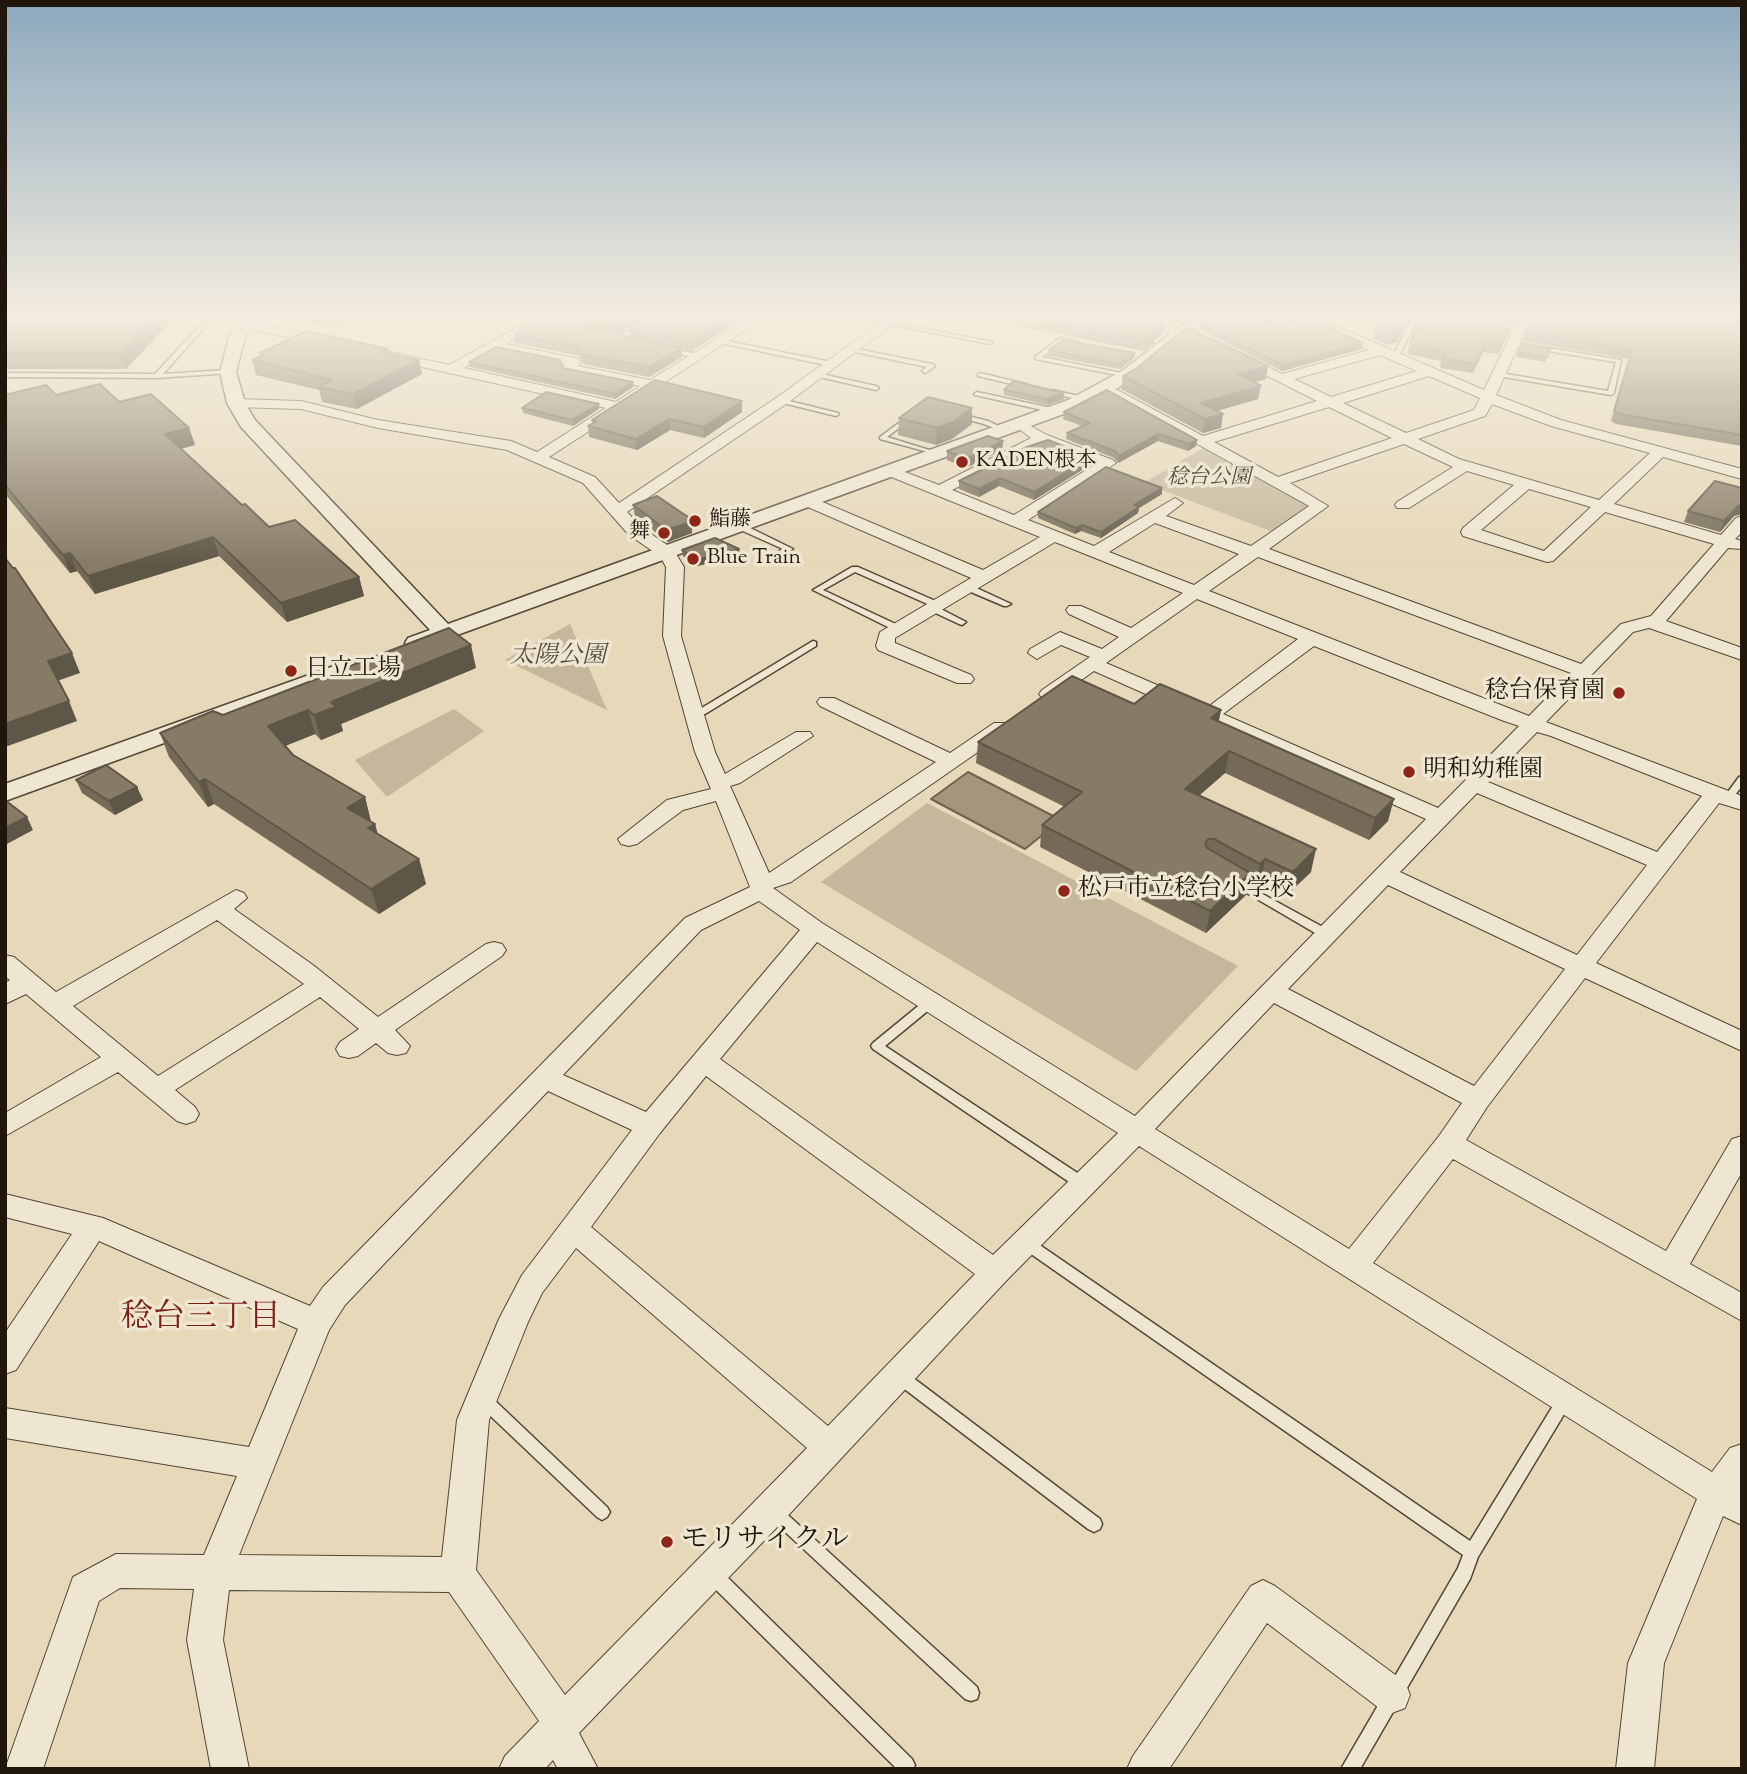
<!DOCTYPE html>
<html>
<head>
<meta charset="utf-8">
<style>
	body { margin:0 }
	#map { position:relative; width:1747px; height:1774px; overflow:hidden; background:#e6d8b8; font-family:"Sorts Mill Goudy",serif }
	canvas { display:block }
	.frame { position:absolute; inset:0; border:7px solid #20160b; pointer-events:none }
</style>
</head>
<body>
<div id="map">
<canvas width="1747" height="1774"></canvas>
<div class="frame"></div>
</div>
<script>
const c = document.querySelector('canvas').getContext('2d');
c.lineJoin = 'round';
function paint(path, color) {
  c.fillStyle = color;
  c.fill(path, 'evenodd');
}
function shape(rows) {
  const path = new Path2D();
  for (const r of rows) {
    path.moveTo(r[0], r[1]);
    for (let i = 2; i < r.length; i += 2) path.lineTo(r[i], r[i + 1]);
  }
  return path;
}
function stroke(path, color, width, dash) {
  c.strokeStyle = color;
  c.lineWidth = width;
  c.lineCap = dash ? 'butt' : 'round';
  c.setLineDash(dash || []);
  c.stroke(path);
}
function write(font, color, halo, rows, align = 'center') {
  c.font = font + ' "Sorts Mill Goudy","Noto Serif JP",serif';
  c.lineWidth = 7;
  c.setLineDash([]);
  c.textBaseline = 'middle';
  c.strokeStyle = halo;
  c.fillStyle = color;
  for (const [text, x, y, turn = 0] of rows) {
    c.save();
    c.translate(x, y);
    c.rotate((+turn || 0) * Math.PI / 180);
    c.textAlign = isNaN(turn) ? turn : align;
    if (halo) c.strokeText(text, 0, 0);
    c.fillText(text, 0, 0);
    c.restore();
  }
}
paint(shape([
	[1207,446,1312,505,1273,532,1143,483],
	[570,624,607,710,505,660],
	[454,709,484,731,387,797,355,760],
	[927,803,1238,966,1136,1071,821,882]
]), '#c4b79b');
const water = shape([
	[968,772,1061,820,1025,849,931,799,968,772]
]);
paint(water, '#a3967d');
stroke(water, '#6f634f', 2);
const service = shape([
	[207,318,213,318,163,374,228,370,231,372,230,373,157,378,5,377,5,373,155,374,207,318],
	[633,318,645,318,652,320,619,341,615,341,615,339,643,321,633,318],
	[857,318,867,318,993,342,990,344,857,318],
	[1412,318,1418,318,1399,356,1394,357,1393,356,1412,318],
	[1060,338,1078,342,1075,344,1061,342,1042,357,1131,375,1128,377,1035,359,1035,357,1060,338],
	[722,340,831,362,834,364,831,366,720,343,719,342,722,340],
	[1513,342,1621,360,1614,393,1611,395,1498,376,1498,374,1500,373,1608,391,1616,362,1511,345,1510,344,1513,342],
	[668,348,698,354,701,356,698,358,666,351,665,350,668,348],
	[852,348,932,364,935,366,925,373,922,371,927,367,850,351,849,350,852,348],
	[817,373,876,386,879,388,876,390,815,376,815,374,817,373],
	[980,373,1026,384,1027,385,1024,387,978,376,978,374,980,373],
	[1053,390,1087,398,1088,399,1085,401,1051,393,1051,391,1053,390],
	[977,392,1056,409,1059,411,1056,413,975,395,974,394,977,392],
	[781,399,838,413,839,414,836,416,779,402,779,400,781,399],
	[960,414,988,421,1007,430,1002,431,984,424,958,417,957,416,960,414],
	[907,417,912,418,887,437,939,453,939,455,880,439,880,437,907,417],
	[734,523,740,523,793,549,773,562,767,562,767,558,783,549,734,527,734,523],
	[852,567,858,567,940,603,941,605,937,607,966,622,962,625,959,624,929,610,928,608,932,606,855,572,823,590,902,627,902,631,896,631,813,590,852,567],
	[964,585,970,585,1011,604,1007,606,1004,606,964,589,964,585],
	[813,641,816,642,816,646,705,714,693,715,688,712,693,709,700,709,813,641],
	[1742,776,1742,786,1731,800,1725,800,1723,798,1725,796,1739,777,1742,776],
	[1237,880,1330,931,1331,934,1330,937,1322,937,1233,885,1232,883,1233,881,1237,880],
	[932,997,936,998,938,1001,936,1004,885,1046,1088,1180,1089,1184,1088,1188,1083,1189,1078,1188,873,1049,871,1046,873,1043,928,998,932,997],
	[1026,1237,1031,1239,1470,1541,1559,1396,1564,1394,1569,1396,1571,1401,1569,1406,1478,1557,1470,1579,1360,1769,1341,1769,1458,1568,1463,1555,1021,1247,1019,1243,1021,1239,1026,1237],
	[899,1369,904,1371,1100,1519,1102,1524,1100,1529,1094,1532,1088,1529,894,1381,892,1376,894,1371,899,1369],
	[485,1394,490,1396,607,1507,610,1512,607,1517,602,1520,597,1517,480,1406,478,1401,480,1396,485,1394],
	[773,1503,778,1506,977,1687,979,1693,977,1699,971,1701,965,1699,768,1516,765,1511,768,1506,773,1503],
	[714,1568,720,1570,912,1759,915,1765,913,1769,897,1769,708,1582,706,1576,708,1570,714,1568]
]);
const minor = shape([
	[535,318,550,318,506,344,579,359,581,362,578,366,650,380,750,318,764,318,549,457,595,477,619,503,776,398,887,318,901,318,786,404,627,512,641,527,673,549,684,567,681,636,715,752,725,774,796,732,810,732,813,736,740,783,730,786,769,873,936,762,820,706,817,702,820,698,834,698,950,753,994,723,1008,723,1011,727,1008,731,791,882,773,888,822,923,1135,1116,1426,819,1094,671,1056,698,1042,698,1039,694,1042,690,1090,657,1061,645,1037,659,1028,653,1030,649,1060,632,1102,649,1119,637,1069,614,1066,610,1069,606,1081,606,1131,628,1183,593,1055,542,895,638,895,643,971,675,974,679,971,683,957,683,878,650,876,646,880,632,971,578,801,504,799,501,801,498,813,498,983,570,1040,537,884,474,881,471,889,466,939,485,1031,438,1013,424,1020,420,1047,435,1113,460,1116,463,1028,520,1094,546,1175,498,1183,503,1166,516,1251,546,1309,506,1098,389,1105,385,1110,386,1203,436,1317,401,1232,358,1234,355,1244,355,1282,374,1369,350,1303,321,1302,318,1318,318,1484,390,1519,318,1531,318,1496,395,1561,420,1742,469,1742,479,1663,457,1614,504,1721,535,1736,518,1742,516,1742,532,1735,539,1742,541,1742,549,1728,548,1666,621,1742,648,1742,660,1649,628,1633,632,1546,722,1742,796,1742,810,1719,803,1596,963,1742,1031,1742,1051,1585,978,1487,1107,1466,1140,1666,1251,1732,1139,1742,1136,1742,1172,1690,1264,1742,1293,1742,1321,1453,1159,1373,1263,1712,1472,1730,1448,1742,1444,1740,1489,1742,1490,1742,1525,1723,1516,1664,1663,1654,1769,1616,1769,1628,1663,1697,1499,1139,1146,1005,1282,783,1521,579,1733,598,1769,558,1769,553,1760,545,1769,499,1769,505,1756,539,1721,449,1592,229,1590,223,1640,249,1769,211,1769,187,1640,194,1589,120,1588,99,1601,43,1769,5,1769,73,1577,116,1554,204,1555,237,1476,5,1438,5,1408,249,1447,298,1329,99,1241,16,1370,5,1374,5,1333,72,1234,5,1217,5,1194,103,1218,310,1306,323,1287,685,918,750,887,716,801,683,810,637,844,629,846,621,844,618,839,667,800,711,789,695,752,663,636,666,567,660,556,629,535,583,483,507,450,378,428,301,409,236,407,229,403,236,399,301,401,378,420,511,441,537,452,606,408,391,360,384,356,391,352,449,365,535,318],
	[496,350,565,364,562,368,564,371,640,386,616,402,464,368,496,350],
	[1380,355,1417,371,1331,397,1294,379,1380,355],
	[1429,376,1480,398,1474,410,1406,433,1343,403,1429,376],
	[1492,404,1551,426,1650,453,1599,500,1459,459,1418,439,1485,416,1492,404],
	[1329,407,1392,438,1278,477,1214,442,1329,407],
	[1043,443,1096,464,1014,515,952,490,1043,443],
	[1404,444,1453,467,1397,502,1395,505,1397,508,1409,508,1467,471,1514,485,1463,528,1461,532,1463,536,1547,562,1553,561,1605,512,1714,544,1651,616,1621,624,1581,664,1269,549,1328,506,1290,483,1404,444],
	[1529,489,1591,507,1544,551,1481,530,1529,489],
	[1155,523,1239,554,1194,585,1109,552,1155,523],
	[1258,557,1571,673,1529,716,1209,591,1258,557],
	[1197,599,1298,639,1208,707,1106,663,1197,599],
	[1314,646,1504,721,1519,726,1438,808,1223,714,1314,646],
	[1537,732,1551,736,1702,796,1657,852,1488,782,1537,732],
	[1477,793,1647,865,1577,955,1400,872,1477,793],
	[1388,885,1565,969,1474,1086,1288,989,1388,885],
	[759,901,800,930,646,1112,563,1075,701,930,759,901],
	[817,942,1118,1133,993,1255,720,1059,817,942],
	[1274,1003,1462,1103,1439,1136,1349,1249,1155,1129,1274,1003],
	[706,1076,975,1274,828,1426,591,1227,660,1133,706,1076],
	[548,1091,632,1130,522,1275,499,1319,457,1420,442,1557,239,1555,329,1330,345,1305,548,1091],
	[576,1248,807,1448,565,1695,476,1570,489,1420,528,1322,542,1293,576,1248],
	[1125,318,1143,318,1209,340,1207,343,1197,343,1125,318],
	[244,320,330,338,337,342,330,346,239,327,239,321,244,320],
	[236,890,244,893,247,898,234,909,313,965,378,1017,486,944,494,942,502,944,506,950,502,956,395,1030,410,1046,406,1053,397,1055,388,1053,376,1043,358,1056,349,1058,340,1056,336,1049,340,1042,359,1029,320,997,175,1090,195,1107,199,1114,195,1121,186,1124,177,1121,118,1072,5,1136,5,1113,101,1057,26,994,5,1004,5,983,10,980,5,976,5,955,14,957,56,992,236,890],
	[217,920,304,984,158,1076,73,1006,217,920],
	[1263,1580,1275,1586,1405,1682,1410,1695,1405,1708,1392,1713,1379,1708,1267,1623,1169,1769,1127,1769,1133,1756,1251,1586,1263,1580]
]);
const tertiary = shape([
	[241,318,257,318,245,337,236,372,245,403,255,420,448,624,1068,400,1122,371,1191,318,1208,318,1134,379,1080,408,416,650,408,648,405,643,408,638,430,630,241,427,227,403,220,372,229,337,241,318],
	[348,661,356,663,360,668,356,673,5,801,5,784,348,661]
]);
stroke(service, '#524636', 3);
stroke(minor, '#524636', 2);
stroke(tertiary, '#524636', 3);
paint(service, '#efe6d1');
paint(minor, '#efe6d1');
paint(tertiary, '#efe6d1');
paint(shape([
	[5,318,174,318,126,369,5,369],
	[284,318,356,318,334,328],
	[543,318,636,318,637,322,617,334,630,337,629,328,744,318,691,351,681,349,682,357,649,377,583,364,580,356,515,343,514,334],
	[1013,318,1142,318,1164,324,1163,334,1154,340,1154,343,1144,351,1013,325],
	[1153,318,1184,318,1176,324],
	[1383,318,1397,342,1387,345,1373,339,1375,330],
	[1418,318,1518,318,1513,324,1512,323,1510,331,1498,354,1483,352,1473,373,1440,368,1441,361,1407,354,1410,344,1413,337,1411,338,1413,328],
	[1742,318,1742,446,1616,424,1611,421,1629,359,1523,341,1526,332],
	[1200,324,1266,326,1362,349,1282,371,1200,330],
	[1550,348,1545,362,1516,357,1518,352],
	[388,349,389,353,419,360,422,374,357,409,322,402,319,390,256,375,252,360,261,356,260,353],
	[1049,350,1135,353,1134,358,1120,369,1048,356],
	[469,362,633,382,633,387,615,399,470,367],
	[1123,376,1266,379,1254,382,1258,399,1217,411,1221,428,1203,433,1121,389],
	[1004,390,1064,393,1064,399,1048,405,1004,395],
	[5,395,56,395,119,402,189,428,195,445,181,449,242,505,269,527,359,577,364,596,287,622,219,556,95,594,77,571,70,573,5,494],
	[599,404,599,409,573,426,523,413,522,408],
	[972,408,972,424,952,439,936,445,898,435,899,418],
	[742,412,704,438,670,430,637,450,589,437,588,426,593,423,592,420],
	[1064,412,1197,440,1196,446,1188,451,1158,441,1118,463,1114,458,1066,439,1067,433,1082,426,1063,419],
	[1003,441,1002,450,966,468,947,460,947,451],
	[1091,457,1090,465,1034,500,999,486,979,497,959,489,959,481],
	[1162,488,1162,494,1139,508,1138,513,1101,538,1081,531,1075,534,1038,518,1038,512],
	[1742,488,1742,514,1734,516,1720,532,1684,522,1688,511],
	[633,505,691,519,692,533,668,542,635,516],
	[739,549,740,556,697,566,683,556,682,550],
	[476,668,341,724,343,731,321,740,315,734,285,746,293,755,365,797,371,822,375,824,377,834,419,859,426,884,379,914,214,804,208,807,169,757,160,733],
	[1134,704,1219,722,1388,821,1369,840,1225,773,1200,795,1311,872,1288,894,1261,881,1255,886,1248,883,1246,895,1206,933,1040,847,1042,825,1065,807,976,763,978,742],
	[76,780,137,787,143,800,115,815,82,793]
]), '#746a57');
paint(shape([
	[154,318,174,318,126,369,120,353],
	[335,318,356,318,334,328,332,319],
	[628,318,636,318,637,322,616,335,614,326],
	[728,318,744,318,691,351,691,342],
	[1177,318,1184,318,1176,324],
	[1275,318,1296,318,1264,326,1263,323,1265,320],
	[1407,318,1409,318,1397,342,1387,345,1389,336],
	[592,321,594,330,589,333,587,323],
	[1512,322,1510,331,1498,354,1501,345],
	[1164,324,1163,334,1154,340,1154,343,1144,351,1145,340,1151,334],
	[1418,327,1416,336,1411,338,1413,328],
	[1363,343,1362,349,1282,371,1283,365],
	[1486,343,1483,352,1473,373,1476,364],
	[681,348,682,357,649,377,649,367],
	[1135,353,1134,358,1120,369,1120,364],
	[419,360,422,374,357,409,353,394],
	[1268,366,1266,379,1236,388,1238,374],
	[633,382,633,387,615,399,615,394],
	[1261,386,1258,399,1199,416,1201,403],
	[1064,393,1064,399,1048,405,1048,399],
	[742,401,742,412,704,438,704,427],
	[599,404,599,409,573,426,572,420],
	[972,408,972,424,952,439,936,445,937,428],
	[1223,414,1221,428,1203,433,1205,419],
	[669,419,670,430,637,450,636,439],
	[189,428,195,445,171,451,165,434],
	[1158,434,1158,441,1118,463,1119,456],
	[1197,440,1196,446,1188,451,1189,444],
	[1003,441,1002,450,966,468,967,459],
	[1091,457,1090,465,1034,500,1034,492],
	[1000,478,999,486,979,497,979,489],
	[1162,488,1162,494,1139,508,1138,513,1101,538,1101,532,1134,505],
	[1742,505,1742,514,1734,516,1720,532,1724,521,1738,506],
	[691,519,692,533,668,542,666,530],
	[1082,525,1081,531,1075,534,1076,528],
	[213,537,219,556,95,594,88,576],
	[739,549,740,556,697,566,696,560],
	[70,553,77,571,70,573,63,555],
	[359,577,364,596,287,622,281,603],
	[471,645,476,668,341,724,343,731,321,740,314,715,331,702],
	[72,653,80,673,57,681,48,661],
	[69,701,77,721,5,747,5,724],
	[308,710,315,734,275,750,268,726],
	[1221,710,1217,731,1211,718],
	[1229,751,1225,773,1182,810,1185,789],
	[205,779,214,804,208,807,199,782],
	[137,787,143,800,115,815,109,801],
	[365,797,371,822,347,808],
	[1394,799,1388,821,1369,840,1375,818],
	[27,817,33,830,5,845,5,828],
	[375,824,382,849,368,828],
	[1316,849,1311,872,1288,894,1293,872],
	[419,859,426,884,379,914,371,889],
	[1265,859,1261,881,1255,886,1260,864],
	[1250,873,1246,895,1206,933,1210,911]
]), '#5e5647');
const building = shape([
	[5,318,154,318,120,353,5,353,5,318],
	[543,318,628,318,614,326,592,321,587,323,588,328,681,348,649,367,581,354,578,347,514,334,543,318],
	[644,318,728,318,691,342,629,328,644,318],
	[1030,318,1142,318,1164,324,1151,334,1155,332,1145,340,1030,318],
	[1225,318,1275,318,1265,320,1263,323,1268,327,1303,318,1309,318,1363,343,1283,365,1200,324,1225,318],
	[1383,318,1407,318,1399,332,1389,336,1375,330,1383,318],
	[1418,318,1489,318,1512,322,1501,345,1486,343,1476,364,1442,358,1445,352,1410,344,1418,327,1413,328,1418,318],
	[1533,318,1742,318,1742,435,1619,414,1614,411,1632,350,1526,332,1533,318],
	[1187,327,1268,366,1238,374,1261,386,1201,403,1223,414,1205,419,1123,376,1137,368,1187,327],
	[307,331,388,349,383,352,419,360,353,394,318,387,332,380,252,360,264,355,260,353,307,331],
	[1062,340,1135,353,1120,364,1049,350,1062,340],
	[1521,344,1550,348,1547,357,1518,352,1521,344],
	[496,347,560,360,563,368,633,382,615,394,469,362,496,347],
	[655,380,742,401,704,427,669,419,636,439,588,426,596,421,592,420,655,380],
	[1013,381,1064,393,1048,399,1004,390,1013,381],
	[100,384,119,402,151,394,189,428,165,434,242,505,245,504,269,527,295,520,359,577,281,603,213,537,88,576,70,553,63,555,5,485,5,395,46,385,56,395,100,384],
	[1107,390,1197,440,1189,444,1158,434,1119,456,1115,451,1067,433,1090,423,1064,412,1107,390],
	[546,392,599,404,572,420,522,408,546,392],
	[928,397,972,408,953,422,937,428,899,418,928,397],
	[988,436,1003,441,967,459,947,451,988,436],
	[1048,440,1091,457,1034,492,1000,478,979,489,959,481,1027,447,1048,440],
	[1106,467,1162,488,1134,505,1139,507,1101,532,1082,525,1076,528,1038,512,1106,467],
	[1715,481,1742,488,1742,505,1738,506,1724,521,1688,511,1715,481],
	[657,496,691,519,687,520,691,522,666,530,633,505,657,496],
	[715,538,739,549,696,560,682,550,715,538],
	[5,558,13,568,15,568,72,653,48,661,69,701,5,724,5,558],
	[449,628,471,645,331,702,336,707,314,715,308,710,268,726,293,755,365,797,347,808,375,824,368,828,419,859,371,889,205,779,199,782,160,733,213,711,223,715,449,628],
	[1072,676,1134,704,1160,684,1221,710,1211,718,1394,799,1375,818,1229,751,1185,789,1316,849,1293,872,1265,859,1260,864,1214,839,1208,839,1205,843,1207,848,1250,873,1210,911,1042,825,1082,792,978,742,1072,676],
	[106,765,137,787,109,801,76,780,106,765],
	[5,800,27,817,5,828,5,800]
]);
paint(building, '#877b65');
stroke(building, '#5e5647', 2);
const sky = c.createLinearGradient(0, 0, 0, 566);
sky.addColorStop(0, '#8ca8bd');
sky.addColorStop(0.56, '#f4eddf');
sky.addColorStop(1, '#f4eddf00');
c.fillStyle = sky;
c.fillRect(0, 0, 1747, 566);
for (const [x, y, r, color] of [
	[962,462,7,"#8f2418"],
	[695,521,7,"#8f2418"],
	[664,533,7,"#8f2418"],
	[693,559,7,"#8f2418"],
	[291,671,7,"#8f2418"],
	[1619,693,7,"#8f2418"],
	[1409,772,7,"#8f2418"],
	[1064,891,7,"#8f2418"],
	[667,1542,7,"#8f2418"]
]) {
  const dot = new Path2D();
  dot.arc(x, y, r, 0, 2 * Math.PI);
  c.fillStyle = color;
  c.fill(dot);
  stroke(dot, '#efe6d1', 2.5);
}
write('21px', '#20160b', '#efe6d1', [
	["KADEN根本",976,462],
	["鮨藤",709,521],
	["舞",650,533,"right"],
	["Blue Train",707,559]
], 'left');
write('italic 21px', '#594e3d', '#efe6d1', [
	["稔台公園",1209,479]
]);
write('italic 24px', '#594e3d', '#efe6d1', [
	["太陽公園",558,658]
]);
write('24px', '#20160b', '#efe6d1', [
	["日立工場",305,671],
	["稔台保育園",1605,693,"right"],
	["明和幼稚園",1423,772],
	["松戸市立稔台小学校",1078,891]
], 'left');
write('28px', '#20160b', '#efe6d1', [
	["モリサイクル",681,1542]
], 'left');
write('32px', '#7a1f14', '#efe6d1', [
	["稔台三丁目",201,1321]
]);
</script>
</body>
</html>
